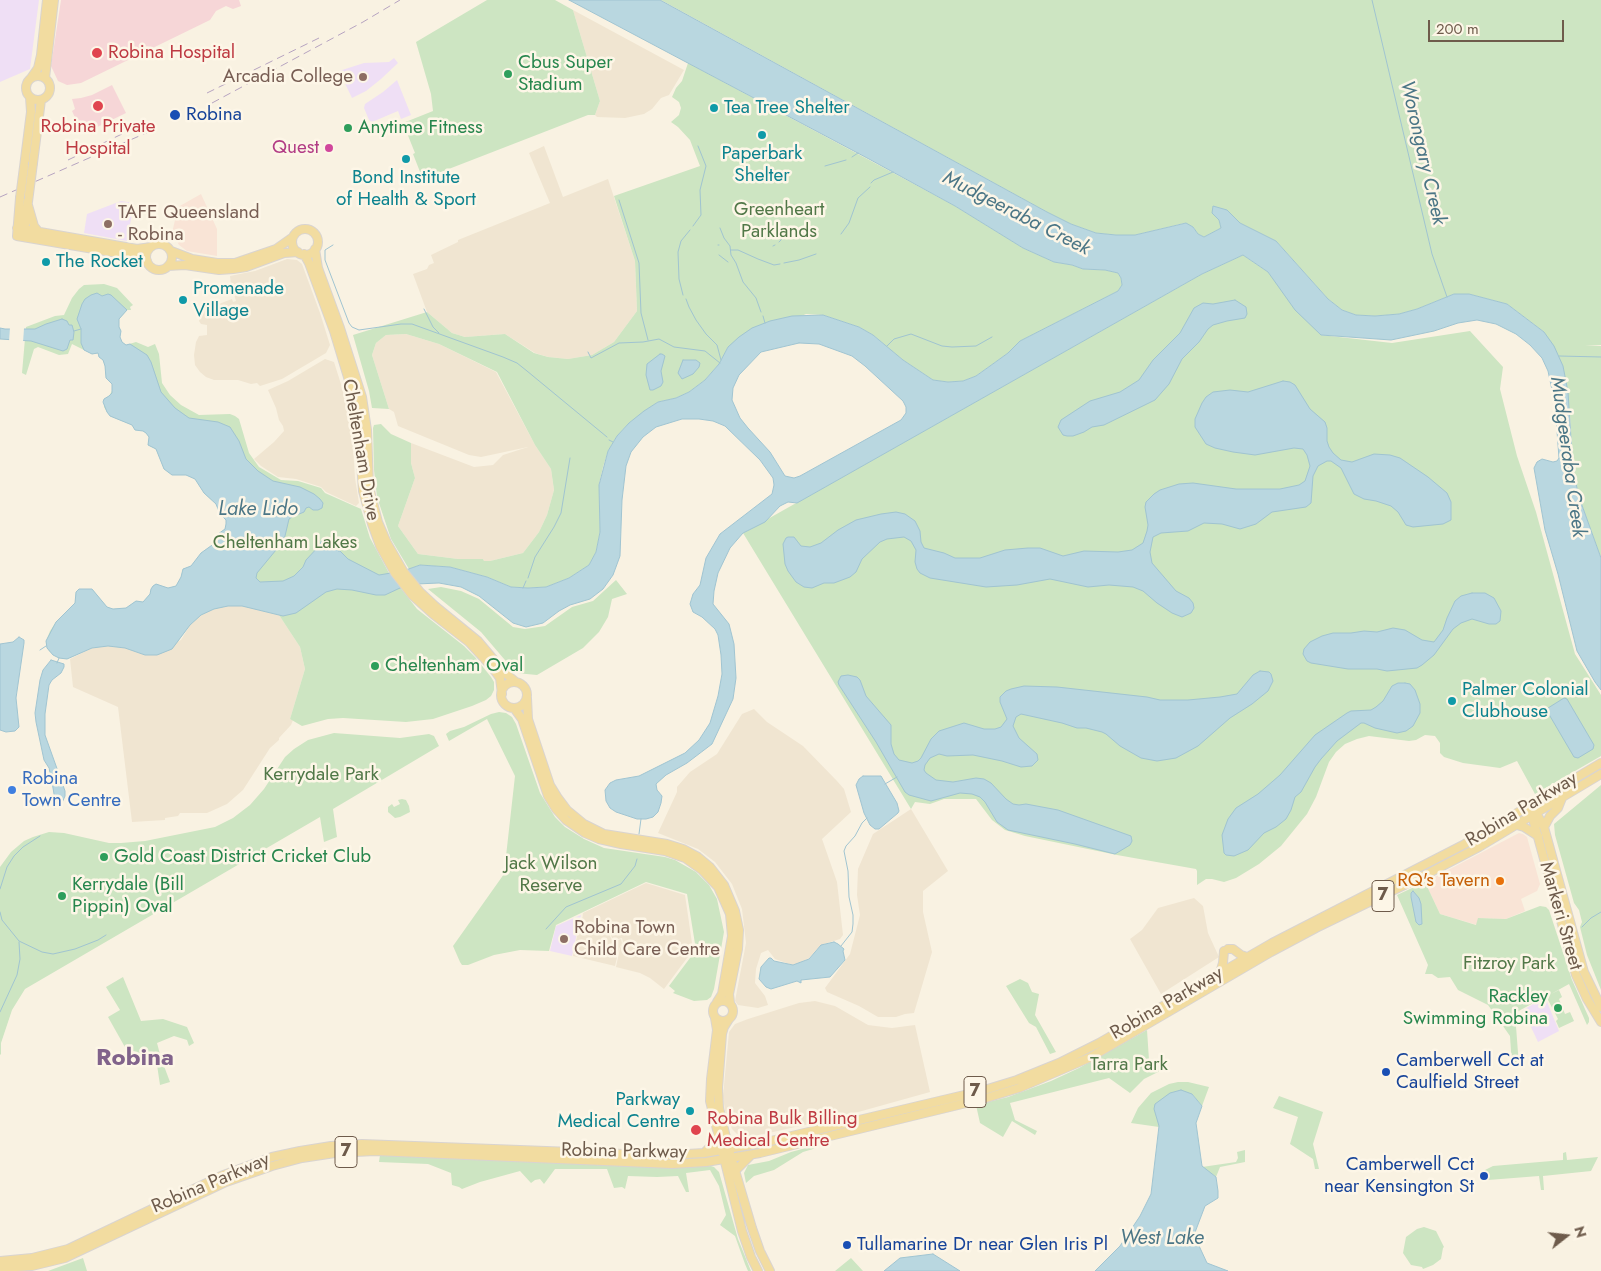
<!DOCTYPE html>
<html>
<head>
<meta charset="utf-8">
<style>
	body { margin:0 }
	#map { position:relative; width:1601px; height:1271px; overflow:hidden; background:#f9f2e2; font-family:Jost,sans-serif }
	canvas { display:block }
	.north { position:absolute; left:1541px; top:1211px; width:50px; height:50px; -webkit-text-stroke:4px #fdf6e7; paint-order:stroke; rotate:74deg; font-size:14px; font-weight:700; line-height:20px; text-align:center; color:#6e5b4b }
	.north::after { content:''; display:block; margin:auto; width:18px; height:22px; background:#6e5b4b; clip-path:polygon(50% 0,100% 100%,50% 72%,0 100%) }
	.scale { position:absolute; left:1428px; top:20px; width:136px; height:22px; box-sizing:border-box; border:2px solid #6e5b4b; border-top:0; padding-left:6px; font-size:15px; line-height:18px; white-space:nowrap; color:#6e5b4b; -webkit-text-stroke:4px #fdf6e7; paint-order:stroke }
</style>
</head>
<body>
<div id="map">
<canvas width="1601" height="1271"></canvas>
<div class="north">N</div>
<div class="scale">200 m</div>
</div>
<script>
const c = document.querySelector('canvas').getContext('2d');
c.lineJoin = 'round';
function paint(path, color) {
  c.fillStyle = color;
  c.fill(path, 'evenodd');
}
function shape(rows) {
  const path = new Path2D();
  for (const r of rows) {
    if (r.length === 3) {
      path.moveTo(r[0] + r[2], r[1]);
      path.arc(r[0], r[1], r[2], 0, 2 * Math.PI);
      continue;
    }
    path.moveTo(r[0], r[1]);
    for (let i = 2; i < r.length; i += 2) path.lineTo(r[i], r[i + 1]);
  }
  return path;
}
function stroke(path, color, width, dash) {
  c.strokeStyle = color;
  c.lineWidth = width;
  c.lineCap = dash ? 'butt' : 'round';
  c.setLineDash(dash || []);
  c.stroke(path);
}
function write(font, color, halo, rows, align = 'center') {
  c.font = font + ' Jost,sans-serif';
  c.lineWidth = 5;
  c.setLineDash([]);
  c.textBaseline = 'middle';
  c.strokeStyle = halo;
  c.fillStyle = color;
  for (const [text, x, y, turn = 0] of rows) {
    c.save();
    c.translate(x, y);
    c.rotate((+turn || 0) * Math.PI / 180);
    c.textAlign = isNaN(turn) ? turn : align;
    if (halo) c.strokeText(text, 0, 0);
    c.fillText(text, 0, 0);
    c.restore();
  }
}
paint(shape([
	[573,10,684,70,669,95,661,98,652,109,644,114,625,118,597,117,595,115,600,101],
	[544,146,563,197,608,179,635,261,637,311,614,342,592,355,568,359,548,357,535,353,505,334,465,337,452,333,427,312,413,274,427,269,429,265,434,263,431,255,458,242,458,240,550,203,529,153],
	[287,259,297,260,302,264,320,313,330,345,326,353,282,379,260,386,257,383,251,384,238,380,214,380,206,377,200,372,195,365,194,355,196,342,199,336,207,335,207,325,201,324,199,321,205,303,216,305,232,299,233,302,236,301,231,285,230,276,255,271],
	[406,334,439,344,496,372,535,445,551,469,554,490,547,515,539,532,523,553,490,561,484,561,483,559,458,559,418,554,398,526,415,478,411,463,411,443,474,467,493,465,503,455,528,447,481,457,469,455,398,426,394,412,389,409,372,355,376,343,386,335],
	[325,359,334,362,351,416,355,478,359,503,356,506,326,492,321,487,296,479,278,477,261,466,254,459,274,442,284,431,283,426,279,420,276,408,268,390,288,381],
	[228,606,242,606,279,615,300,647,305,669,290,719,293,720,291,725,279,738,279,740,270,748,243,790,227,804,207,813,180,813,178,816,165,818,165,820,132,822,118,707,73,687,70,659,92,648,108,646,125,648,145,655,181,640,190,625,201,615,214,609],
	[754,709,767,722,803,746,837,781,844,789,851,812,822,839,837,882,843,935,840,939,824,944,817,949,809,958,800,963,792,965,775,959,768,950,761,953,756,969,755,983,765,996,768,1005,758,1008,738,1005,735,1001,746,943,742,909,732,884,715,862,698,849,658,833,677,792,677,787,690,772,717,754,742,714],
	[911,809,948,871,923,891,923,912,932,952,914,1013,905,1014,896,1017,878,1017,859,1006,827,992,825,988,850,954,860,915,857,895,858,869,873,834],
	[646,883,685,895,693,950,664,989,650,978,640,973,616,967,620,948,623,942,622,938,613,940,608,929,582,921,583,913],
	[1194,898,1203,906,1208,933,1219,957,1161,994,1130,939,1142,930,1158,908],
	[580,922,607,930,613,942,621,939,622,943,619,949,615,966,573,956],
	[815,1001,835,1006,868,1025,892,1028,915,1025,930,1092,844,1116,742,1139,732,1129,725,1111,723,1096,729,1032,735,1024,748,1019,799,1003]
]), '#f0e5d1');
paint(shape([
	[201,194,217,229,217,256,187,251,179,245,172,233,178,207],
	[1519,833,1523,834,1527,837,1540,884,1537,891,1521,899,1525,911,1506,919,1479,918,1477,925,1440,914,1425,882]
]), '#f9e4d6');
paint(shape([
	[0,0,39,0,30,69,0,82],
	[394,58,398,63,381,79,366,91,352,98,339,71,364,63,389,62],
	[397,80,411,115,401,119,398,111,372,122,369,120,364,108,365,104,383,92],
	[121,201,134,203,127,241,84,233,87,214],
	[581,915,572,956,550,951,556,926],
	[1545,997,1559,1031,1538,1042,1523,1010]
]), '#efdff5');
paint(shape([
	[61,0,239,0,241,6,233,9,226,6,216,11,210,20,81,83,67,85,58,81,51,66],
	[112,85,126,113,89,131,86,129,82,122,78,124,72,111,75,109,72,99,81,98,92,95]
]), '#f6d6d7');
paint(shape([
	[487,0,555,0,573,10,600,101,595,115,588,115,441,172,436,177,424,182,413,154,415,153,403,123,433,111,431,94,416,42],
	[661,0,1601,0,1601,345,1585,345,1601,346,1601,558,1579,497,1573,470,1570,416,1544,332,1507,304,1469,294,1454,294,1417,309,1399,314,1375,316,1356,315,1342,310,1328,299,1276,241,1240,223,1227,210,1212,213,1219,220,1221,228,1204,237,1198,234,1193,227,1185,223,1135,235,1116,235,1096,233,1071,224,1047,212],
	[688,63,955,206,1023,248,1054,262,1072,265,1083,269,1105,270,1118,273,1121,278,1122,285,1118,291,1020,341,1008,353,990,366,976,376,963,381,948,382,933,380,903,360,873,335,859,327,823,315,806,314,728,347,719,364,705,380,689,392,676,398,658,402,629,423,617,436,608,451,603,467,599,484,600,532,596,552,589,565,569,578,546,587,528,588,511,587,487,577,450,567,420,565,409,569,391,539,377,497,374,470,373,428,374,425,381,424,391,434,411,443,411,463,415,478,398,526,418,554,458,559,483,559,484,561,490,561,523,553,539,532,547,515,554,490,551,469,535,445,497,372,439,344,406,334,386,335,376,343,372,355,389,409,372,408,369,391,353,335,427,312,452,333,465,337,505,334,534,353,548,357,568,359,592,355,614,342,637,311,635,261,614,196,700,166,690,140,678,127,671,122,679,115,681,108,679,102,672,97,676,88,682,81],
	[1243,255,1268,272,1321,335,1392,343,1470,331,1503,367,1500,389,1517,456,1536,512,1575,654,1601,695,1601,756,1535,794,1517,761,1500,768,1463,763,1444,757,1440,753,1440,743,1435,736,1425,735,1416,740,1409,741,1369,736,1357,739,1345,744,1336,752,1329,762,1316,797,1307,814,1281,846,1259,864,1236,878,1224,882,1212,879,1206,879,1197,885,1197,871,1196,869,1117,855,1025,836,1005,830,992,820,976,799,944,799,930,804,915,802,911,809,743,533,1202,274],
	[104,284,117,288,133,305,130,307,131,310,127,310,119,319,119,327,121,331,120,337,122,342,126,345,136,342,148,347,155,344,159,354,162,383,170,395,181,405,199,415,230,414,235,416,239,419,249,453,259,467,281,480,298,481,321,488,325,493,361,509,370,538,389,573,417,609,464,646,475,657,491,677,494,682,494,690,491,696,486,700,472,706,433,719,406,722,343,718,328,719,302,726,290,719,305,669,300,647,279,615,242,606,228,606,214,609,201,615,190,625,172,649,157,655,145,655,125,648,108,646,92,648,67,659,59,658,49,651,46,645,46,641,50,631,56,622,75,603,76,592,79,589,92,589,107,607,113,609,126,608,136,601,143,602,150,594,151,589,153,586,156,584,168,588,176,586,181,577,183,569,191,566,201,553,215,543,218,534,225,529,226,524,226,520,220,514,216,504,204,493,195,479,186,475,172,475,164,469,156,449,148,445,149,437,146,433,143,431,135,430,132,425,110,416,107,412,104,407,104,399,109,396,113,389,112,384,106,378,105,366,103,360,99,357,98,353,92,354,72,344,68,354,59,355,38,347,34,349,26,375,22,373,26,327,55,316,64,315,72,298,79,289,84,285],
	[616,580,627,594,612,599,608,617,599,632,583,648,537,675,516,673,481,632,428,589,441,587,461,591,479,599,513,627,525,629,545,626,572,607,593,601],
	[499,712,506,713,512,717,516,724,540,793,555,817,565,827,584,839,604,848,665,857,675,860,696,872,709,885,717,899,724,932,714,989,711,997,707,1000,694,1001,673,993,675,991,669,986,696,950,687,894,646,882,556,925,549,951,520,950,494,955,468,965,462,965,460,962,453,946,504,874,515,776,487,719,449,741,446,734,450,731,464,727,491,714],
	[334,733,400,738,429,734,434,736,439,746,333,809,337,837,324,842,320,817,25,989,12,1010,1,1043,1,1055,0,1054,0,867,11,852,24,841,33,837,49,832,64,833,109,843,121,843,145,841,215,827,233,818,250,805,264,789,285,757,294,749,308,740],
	[1601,785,1601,990,1587,955,1580,927,1582,922,1579,910,1574,903,1555,835,1554,824],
	[402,799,406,800,409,806,410,812,400,817,395,818,388,812,388,807,392,804,394,807,400,804,398,800],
	[1425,882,1440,914,1476,925,1478,918,1506,919,1540,906,1546,907,1549,910,1572,980,1589,1018,1589,1022,1587,1025,1569,984,1551,994,1559,990,1562,997,1559,999,1565,1014,1570,1012,1574,1021,1559,1028,1556,1021,1558,1019,1546,996,1515,1013,1519,1066,1512,1066,1510,1036,1488,1005,1458,990,1450,977,1438,978,1432,974,1425,974,1428,965,1397,895],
	[123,977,141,1021,163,1019,187,1027,194,1043,189,1046,187,1040,174,1036,157,1043,161,1058,170,1082,160,1085,156,1058,126,1049,108,1017,120,1010,106,987],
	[1020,979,1028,983,1032,992,1039,994,1035,1015,1056,1052,1050,1054,1036,1027,1029,1023,1006,986],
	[1147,1030,1149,1060,1164,1066,1164,1069,1144,1079,1130,1093,1109,1078,1010,1103,1015,1120,1037,1131,1035,1135,1012,1121,1003,1137,980,1123,976,1105,1008,1097,1051,1081,1079,1068],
	[1178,1082,1188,1082,1209,1087,1202,1106,1192,1094,1159,1127,1131,1123,1138,1108,1151,1093,1169,1084],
	[1279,1096,1323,1112,1313,1144,1319,1169,1315,1169,1313,1159,1290,1144,1298,1117,1273,1108],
	[821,1144,813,1149,803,1152,774,1170,754,1176,746,1183,744,1173,748,1165,769,1161,791,1152],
	[1245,1150,1245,1162,1220,1167,1216,1177,1202,1167,1236,1162,1238,1158,1237,1152],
	[1566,1152,1567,1160,1598,1157,1591,1171,1543,1176,1544,1190,1541,1190,1539,1176,1488,1180,1483,1171,1493,1166,1563,1160,1563,1153],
	[380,1155,670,1168,711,1166,714,1167,719,1172,738,1239,751,1271,748,1271,745,1264,735,1236,720,1225,726,1215,719,1186,710,1170,686,1173,689,1192,686,1192,678,1176,657,1177,628,1176,625,1189,622,1187,614,1188,607,1169,555,1169,544,1184,540,1179,535,1180,531,1183,520,1171,480,1182,462,1189,459,1187,452,1185,451,1173,428,1164,379,1162],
	[1424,1227,1436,1231,1444,1247,1443,1248,1441,1259,1433,1265,1423,1269,1422,1267,1411,1265,1403,1253,1406,1237,1417,1229],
	[83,1258,87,1271,48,1271],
	[851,1258,863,1271,835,1271]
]), '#cde5c2');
const water = shape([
	[569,0,660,0,1047,212,1071,224,1096,233,1116,235,1135,235,1186,223,1193,227,1198,234,1204,237,1221,228,1219,220,1212,213,1213,206,1227,210,1240,223,1276,241,1328,299,1342,310,1356,315,1375,316,1399,314,1417,309,1454,294,1469,294,1507,304,1544,332,1554,346,1563,366,1568,392,1573,470,1579,497,1601,558,1601,690,1595,682,1577,651,1558,574,1545,530,1534,468,1537,462,1542,459,1553,462,1557,461,1559,458,1555,404,1548,371,1542,358,1530,345,1516,334,1496,324,1477,320,1458,323,1434,331,1391,340,1321,335,1295,310,1268,272,1243,255,1202,274,797,503,788,502,780,506,765,522,743,533,730,548,718,573,714,591,713,604,729,624,734,644,736,678,733,699,712,744,687,763,666,775,656,784,657,790,662,796,661,803,658,812,653,817,646,819,637,819,616,812,610,808,606,801,605,790,610,783,616,780,639,776,685,753,699,740,710,723,718,696,722,674,721,655,718,635,715,629,702,617,693,612,690,604,693,594,700,585,706,558,720,534,772,494,774,485,773,478,760,460,725,426,713,421,699,419,682,419,656,427,643,437,631,452,626,466,622,500,620,556,613,575,603,589,590,599,570,605,559,611,543,623,526,627,513,623,479,596,461,587,439,583,416,584,400,588,385,595,376,595,352,590,337,589,326,592,296,613,283,616,242,606,228,606,214,609,201,615,190,625,172,649,157,655,145,655,125,648,108,646,92,648,67,659,59,658,53,655,47,648,46,641,56,622,75,603,76,592,79,589,92,589,107,607,113,609,126,608,136,601,143,602,150,594,151,589,153,586,156,584,168,588,176,586,181,577,183,569,191,566,201,553,215,543,218,534,225,529,226,524,226,520,220,514,216,504,204,493,195,479,186,475,172,475,164,469,156,449,148,445,149,437,146,433,143,431,135,430,132,425,110,416,107,412,103,402,104,399,109,396,112,393,112,384,106,378,105,366,103,360,99,357,98,353,92,354,84,350,81,343,81,329,77,319,82,304,85,299,91,295,97,293,102,296,108,294,111,295,127,310,119,319,119,327,121,331,120,337,122,342,126,345,130,344,147,355,151,362,161,392,175,408,189,418,218,422,230,427,239,441,246,459,258,471,273,481,300,487,314,494,320,499,323,503,322,508,318,510,313,510,309,507,306,508,304,512,292,517,289,519,285,536,281,542,277,545,276,550,257,573,256,578,260,582,283,581,294,576,303,567,306,560,319,546,322,540,329,541,334,546,338,547,338,551,340,551,348,559,379,575,403,571,420,565,450,567,487,577,511,587,528,588,546,587,569,578,589,565,596,552,600,532,599,485,608,451,617,436,629,423,644,411,658,402,676,398,689,392,705,380,719,364,728,347,739,337,752,328,770,321,792,316,823,315,859,327,873,335,903,360,933,380,948,382,963,381,976,376,990,366,1008,353,1020,341,1118,291,1122,285,1121,278,1118,273,1105,270,1083,269,1072,265,1054,262,1023,248,955,206,869,159,569,0],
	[799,343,819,344,852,356,865,366,903,401,906,407,906,413,901,420,800,476,794,478,785,476,770,452,748,428,740,418,732,400,733,388,739,375,761,352,799,343],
	[1235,300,1246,307,1247,314,1245,318,1227,321,1213,325,1208,329,1199,342,1182,359,1169,384,1155,400,1104,425,1092,427,1084,432,1073,436,1067,436,1063,435,1058,427,1061,420,1090,401,1120,392,1139,380,1153,360,1180,333,1194,308,1203,303,1213,304,1235,300],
	[62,319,67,321,69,325,72,325,74,332,73,340,70,340,67,349,63,351,31,341,0,339,0,328,5,329,35,329,46,324,62,319],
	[660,354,662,354,665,356,661,371,663,382,661,386,653,390,650,390,646,375,647,364,660,354],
	[683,360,696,360,700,363,699,367,693,374,682,379,678,373,683,360],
	[1283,381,1290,382,1295,385,1310,409,1325,422,1327,428,1327,441,1329,447,1333,453,1341,460,1352,462,1374,454,1390,455,1400,458,1428,477,1447,493,1451,502,1451,520,1443,524,1413,527,1406,525,1398,512,1391,506,1376,501,1364,499,1354,494,1341,468,1331,461,1327,461,1318,466,1313,476,1311,503,1306,507,1272,512,1256,524,1240,529,1222,524,1204,523,1188,531,1161,533,1153,537,1150,552,1152,563,1176,591,1189,598,1193,603,1194,608,1191,613,1182,617,1172,613,1157,603,1143,591,1133,587,1109,585,1088,587,1050,579,1017,585,986,587,930,578,920,573,917,569,915,562,916,550,911,541,904,537,887,539,880,542,862,559,856,572,850,577,834,583,824,583,812,588,804,587,796,582,788,571,785,564,783,544,786,538,788,537,794,537,801,546,810,547,821,543,838,530,856,520,881,514,896,512,905,514,915,521,920,531,921,542,924,548,944,553,955,558,980,558,1005,550,1028,548,1040,548,1063,556,1084,551,1118,552,1132,550,1143,543,1147,531,1148,525,1145,507,1146,502,1154,494,1160,490,1179,484,1193,483,1236,489,1280,489,1299,485,1305,481,1310,466,1307,455,1303,449,1294,448,1255,455,1233,452,1215,448,1206,444,1195,427,1195,419,1202,403,1206,397,1213,392,1230,390,1248,392,1283,381],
	[1472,593,1485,593,1494,598,1501,611,1500,621,1496,624,1489,624,1472,619,1461,623,1453,629,1434,655,1422,665,1417,668,1387,671,1377,669,1348,669,1311,663,1307,661,1303,654,1304,649,1310,642,1322,636,1333,633,1351,633,1364,631,1377,632,1393,628,1405,630,1422,640,1434,642,1443,630,1447,618,1455,601,1461,596,1472,593],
	[19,637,24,640,24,643,16,698,19,727,15,731,6,732,0,730,0,644,13,642,19,637],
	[51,660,64,664,64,667,61,673,52,680,49,685,45,714,45,735,65,791,65,796,61,805,55,808,52,807,55,800,52,782,49,768,44,760,36,722,35,713,40,680,43,670,51,660],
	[1260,671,1269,672,1271,674,1273,681,1268,691,1252,704,1230,718,1198,746,1176,758,1157,761,1141,758,1120,746,1106,734,1102,732,1086,728,1077,728,1062,723,1021,714,1016,717,1013,726,1019,738,1037,754,1038,760,1032,766,1021,767,1002,761,973,755,947,756,939,754,930,758,925,765,924,770,926,773,936,780,953,782,976,778,984,779,991,783,1006,799,1013,804,1019,805,1026,804,1058,810,1131,836,1132,841,1130,845,1115,854,1075,844,1008,830,997,822,985,802,980,797,972,794,960,793,931,801,909,795,905,792,876,742,839,685,838,682,841,676,848,675,857,677,860,680,866,696,891,725,891,744,894,754,899,760,912,763,918,761,921,758,931,739,939,731,964,723,984,729,995,729,1001,727,1007,719,1000,702,1000,697,1006,691,1011,689,1024,686,1057,687,1147,697,1160,700,1188,700,1220,697,1237,694,1253,675,1260,671],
	[1405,683,1410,684,1415,690,1420,704,1420,713,1413,726,1406,731,1397,733,1375,728,1364,723,1361,723,1337,741,1321,759,1315,767,1301,792,1295,797,1291,810,1286,819,1276,827,1264,833,1248,850,1234,856,1226,855,1224,853,1222,835,1228,819,1236,808,1258,794,1280,775,1315,735,1347,713,1351,711,1371,710,1376,707,1383,701,1392,686,1398,683,1405,683],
	[1564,698,1567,699,1594,745,1593,749,1578,758,1574,757,1547,711,1548,708,1564,698],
	[863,776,881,776,897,803,899,811,898,813,879,829,875,829,870,825,864,813,856,785,859,779,863,776],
	[1413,891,1419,898,1421,904,1422,924,1419,925,1416,922,1411,897,1411,893,1413,891],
	[834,942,838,944,844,949,843,951,845,960,830,977,801,980,801,983,797,981,771,989,766,987,759,979,761,967,769,958,771,958,774,961,793,965,809,959,821,945,834,942],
	[1181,1090,1192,1094,1202,1106,1196,1123,1202,1166,1216,1177,1218,1191,1218,1198,1205,1206,1194,1235,1207,1263,1228,1271,1095,1271,1120,1246,1140,1216,1151,1194,1159,1126,1154,1109,1155,1104,1170,1093,1181,1090],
	[933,1254,960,1271,884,1271,900,1258,933,1254]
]);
paint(water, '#b9d7e0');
stroke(water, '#a0c4d1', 1);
paint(shape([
	[10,327,24,328,23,343,9,342]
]), '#f9f2e2');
stroke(shape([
	[1372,0,1432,254,1447,297],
	[852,157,858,153],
	[825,166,846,160],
	[871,183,874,180,893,172],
	[619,200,639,263,641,313,648,340],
	[693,226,701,215,700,190,706,166,698,146],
	[720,228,724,238,730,246,731,255,736,263,743,282,756,298,761,312],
	[841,234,849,223,858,198,870,187],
	[779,242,782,239],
	[333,245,325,250,325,260,349,323,352,327,359,330,401,324,412,324,503,357,517,363,527,371,607,437],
	[718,245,719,245],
	[773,246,775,245],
	[731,250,738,250,758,259,774,265,780,264],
	[719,255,728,262],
	[784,263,799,260,816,254],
	[683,295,679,279,678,252,681,241,690,230],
	[686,299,689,307,696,320,706,334,717,345,721,360],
	[424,309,433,327,439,333],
	[763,316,765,323],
	[74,331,81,329],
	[887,346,894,339,911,334,942,346,952,347,976,346,992,337],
	[588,352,591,358,619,343,643,342,659,339,674,347,705,351,720,363],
	[1559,356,1601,357],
	[609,440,613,442],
	[528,578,535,557,554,527,561,513,570,458],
	[523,588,526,581],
	[40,650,46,646],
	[57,663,59,658],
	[885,784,897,777],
	[639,834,641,819],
	[0,889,7,867,14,856,23,847,40,836],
	[0,912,2,920,19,941,42,952,53,954,75,949,98,940,106,935],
	[1582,927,1591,918,1601,912],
	[546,929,566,907,621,884,635,866,637,859],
	[841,946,852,932,853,924,853,915,849,897,848,871,844,851,846,846,855,836,862,823,867,818],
	[0,1012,17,975,20,959,19,942]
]), '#a0c4d1', 1);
const major = shape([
	[38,88,12],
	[31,78,38,68,41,55,47,0],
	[45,78,54,0],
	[33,163,41,100],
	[24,167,31,112,30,97],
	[20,198,17,236,135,256,147,261],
	[28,205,34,226,38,231],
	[17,228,137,249,151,247],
	[305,242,13],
	[24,232,29,194],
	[159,257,13],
	[315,249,318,268,340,328,362,397,367,430,369,487,378,522,387,543,403,571,420,592,435,606,478,641,505,673,516,682],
	[171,251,192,259,217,263,235,263,276,249,293,237],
	[304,254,309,263,334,331,354,397,359,432,363,491,372,524,380,546,395,573,412,595,433,614,469,642,492,667,500,678,502,694],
	[168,266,185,265,219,270,233,269,246,267,284,253,298,252],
	[514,695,13],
	[527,698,528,719,550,785,558,798,567,810,584,824,604,834,667,844,683,849,698,857,710,867,724,885,735,911,739,930,738,949,729,994,730,1003],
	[514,708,522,719,548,796,556,809,566,820,585,833,599,839,621,844,665,851,685,858,702,870,718,887,730,914,732,936,722,994,717,1002],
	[1534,809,1544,827,1584,972,1601,1007],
	[1531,812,1576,975,1587,999,1601,1022],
	[1517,825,1524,827,1538,836],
	[1544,827,1550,816,1558,808,1562,798],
	[1228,949,1233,949,1241,955,1247,957],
	[1220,973,1223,963,1224,951],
	[723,1011,10],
	[715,1018,717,1030,711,1079,710,1101,742,1231,751,1257,758,1271],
	[729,1019,724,1027,722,1034,718,1088,719,1108,729,1150,752,1228,760,1251,770,1271],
	[704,1153,712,1145,718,1135],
	[735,1171,751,1155],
	[0,1261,32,1258,68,1249,221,1176,272,1157,300,1151,331,1146,362,1144,625,1154,670,1155,704,1153,762,1143,981,1091,1017,1080,1059,1063,1099,1043,1272,943,1463,845,1601,763],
	[0,1268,32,1266,65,1258,226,1182,272,1166,302,1158,335,1153,375,1151,672,1164,706,1162,760,1153,983,1099,1019,1088,1091,1057,1271,952,1316,928,1429,873,1479,847,1601,774]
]);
stroke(major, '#d9d4d0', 10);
stroke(major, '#f2dca0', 8);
stroke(shape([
	[207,93,319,38],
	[212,103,363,22,400,0],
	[68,160,149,121],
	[0,197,153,130]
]), '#b6a3c0', 1, [8, 5]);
const majorBridge = shape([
	[29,194,33,163],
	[20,198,24,167]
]);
stroke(majorBridge, '#d9d4d0', 10, []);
stroke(majorBridge, '#f2dca0', 8);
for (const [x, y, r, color] of [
	[97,53,6,"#e0444e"],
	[508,74,5,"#2e9e5b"],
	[363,77,5,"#8d6e63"],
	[98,106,6,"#e0444e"],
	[714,108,5,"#0f9aa8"],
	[175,115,6,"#1a4fb4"],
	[348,128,5,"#2e9e5b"],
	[762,135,5,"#0f9aa8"],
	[329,148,5,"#d1479c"],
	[406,159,5,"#0f9aa8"],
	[108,224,5,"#8d6e63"],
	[46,262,5,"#0f9aa8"],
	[183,300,5,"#0f9aa8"],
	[375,666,5,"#2e9e5b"],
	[1452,701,5,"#0f9aa8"],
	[12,790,5,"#3f7fe0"],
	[104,857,5,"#2e9e5b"],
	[1500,881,5,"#e8710a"],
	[62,896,5,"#2e9e5b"],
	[564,939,5,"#8d6e63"],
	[1558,1008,5,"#2e9e5b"],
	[1386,1072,5,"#1a4fb4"],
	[690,1111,5,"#0f9aa8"],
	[696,1130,6,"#e0444e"],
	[1484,1176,5,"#1a4fb4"],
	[847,1245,5,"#1a4fb4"]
]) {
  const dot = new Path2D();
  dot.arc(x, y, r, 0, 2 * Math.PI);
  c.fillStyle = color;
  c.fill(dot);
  stroke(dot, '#fdf6e7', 2);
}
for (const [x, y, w] of [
	[1383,896,22],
	[975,1092,22],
	[346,1152,22]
]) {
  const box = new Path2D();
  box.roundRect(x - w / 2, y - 15.5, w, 31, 4);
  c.fillStyle = '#fdf6e7';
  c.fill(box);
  stroke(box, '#6e5b4b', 1);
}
write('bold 18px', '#6e5b4b', null, [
	["7",1383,896],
	["7",975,1092],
	["7",346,1152]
]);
write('19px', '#be3a42', '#fdf6e7', [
	["Robina Hospital",108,53],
	["Robina Private",98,127,"center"],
	["Hospital",98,149,"center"],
	["Robina Bulk Billing",707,1119],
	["Medical Centre",707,1141]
], 'left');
write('19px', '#27864d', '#fdf6e7', [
	["Cbus Super",518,63],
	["Stadium",518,85],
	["Anytime Fitness",358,128],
	["Cheltenham Oval",385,666],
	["Gold Coast District Cricket Club",114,857],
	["Kerrydale (Bill",72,885],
	["Pippin) Oval",72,907],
	["Rackley",1548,997,"right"],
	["Swimming Robina",1548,1019,"right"]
], 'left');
write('19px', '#785e54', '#fdf6e7', [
	["Arcadia College",353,77,"right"],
	["TAFE Queensland",118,213],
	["- Robina",118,235],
	["Robina Town",574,928],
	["Child Care Centre",574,950]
], 'left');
write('19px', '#0d838f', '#fdf6e7', [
	["Tea Tree Shelter",724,108],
	["Paperbark",762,154,"center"],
	["Shelter",762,176,"center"],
	["Bond Institute",406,178,"center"],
	["of Health & Sport",406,200,"center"],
	["The Rocket",56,262],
	["Promenade",193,289],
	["Village",193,311],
	["Palmer Colonial",1462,690],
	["Clubhouse",1462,712],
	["Parkway",680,1100,"right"],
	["Medical Centre",680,1122,"right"]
], 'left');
write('19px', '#164399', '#fdf6e7', [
	["Robina",186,115],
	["Camberwell Cct at",1396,1061],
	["Caulfield Street",1396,1083],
	["Camberwell Cct",1474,1165,"right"],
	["near Kensington St",1474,1187,"right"],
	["Tullamarine Dr near Glen Iris Pl",857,1245]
], 'left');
write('19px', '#b23c85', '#fdf6e7', [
	["Quest",319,148]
], 'right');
write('19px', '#517848', '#fdf6e7', [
	["Greenheart",779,210],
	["Parklands",779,232],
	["Cheltenham Lakes",285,543],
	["Kerrydale Park",321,775],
	["Jack Wilson",551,864],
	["Reserve",551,886],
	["Fitzroy Park",1509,964],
	["Tarra Park",1129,1065]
]);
write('19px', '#6e5b4b', '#fdf6e7', [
	["Cheltenham Drive",360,450,80],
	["Robina Parkway",1522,810,-31],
	["Markeri Street",1560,916,74],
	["Robina Parkway",1167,1004,-30],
	["Robina Parkway",624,1152,1],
	["Robina Parkway",211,1184,-23]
]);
write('19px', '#366cbe', '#fdf6e7', [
	["Robina",22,779],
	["Town Centre",22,801]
], 'left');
write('19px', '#c56008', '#fdf6e7', [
	["RQ's Tavern",1490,881]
], 'right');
write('italic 20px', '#4b7686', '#fdf6e7', [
	["Worongary Creek",1422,153,77],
	["Mudgeeraba Creek",1016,214,27],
	["Mudgeeraba Creek",1567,457,82],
	["Lake Lido",258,510],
	["West Lake",1162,1239]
]);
write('bold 24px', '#81638b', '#fdf6e7', [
	["Robina",135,1059]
]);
</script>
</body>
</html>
